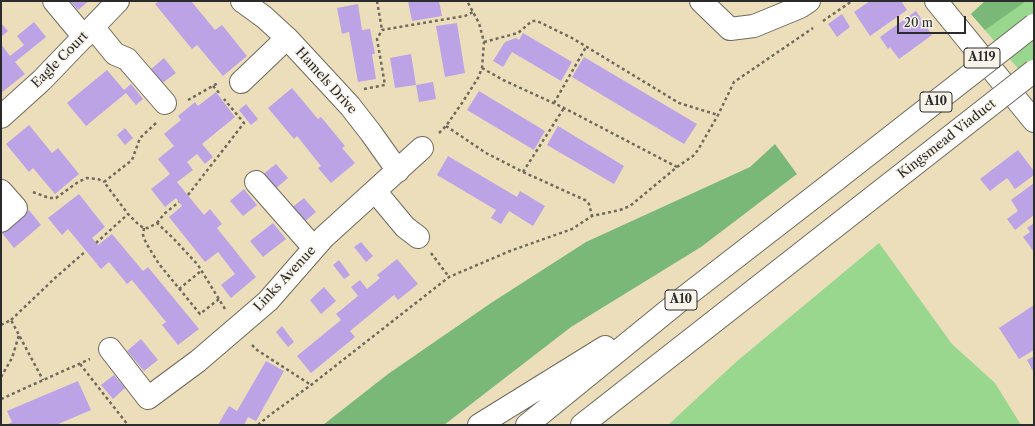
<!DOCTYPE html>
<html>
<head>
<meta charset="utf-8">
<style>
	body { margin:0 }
	#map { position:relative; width:1035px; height:426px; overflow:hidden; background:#ecdebb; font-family:"Libre Caslon Text",serif }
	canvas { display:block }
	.frame { position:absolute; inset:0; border:2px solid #2b2b2b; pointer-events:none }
	.scale { position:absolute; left:897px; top:16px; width:69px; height:18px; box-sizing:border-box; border:2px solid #2b2b2b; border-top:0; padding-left:5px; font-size:12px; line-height:14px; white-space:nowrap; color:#2b2b2b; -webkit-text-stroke:3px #f7f3e8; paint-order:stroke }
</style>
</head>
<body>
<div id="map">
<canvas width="1035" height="426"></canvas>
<div class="frame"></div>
<div class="scale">20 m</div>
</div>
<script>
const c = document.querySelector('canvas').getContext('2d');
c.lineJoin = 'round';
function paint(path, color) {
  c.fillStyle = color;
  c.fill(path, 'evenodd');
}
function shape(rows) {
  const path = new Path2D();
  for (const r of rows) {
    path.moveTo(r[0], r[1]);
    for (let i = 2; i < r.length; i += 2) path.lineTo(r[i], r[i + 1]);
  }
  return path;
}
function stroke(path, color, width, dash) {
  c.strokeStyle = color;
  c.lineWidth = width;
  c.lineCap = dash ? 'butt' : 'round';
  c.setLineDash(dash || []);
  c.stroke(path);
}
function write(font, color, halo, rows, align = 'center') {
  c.font = font + ' "Libre Caslon Text",serif';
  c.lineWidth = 3;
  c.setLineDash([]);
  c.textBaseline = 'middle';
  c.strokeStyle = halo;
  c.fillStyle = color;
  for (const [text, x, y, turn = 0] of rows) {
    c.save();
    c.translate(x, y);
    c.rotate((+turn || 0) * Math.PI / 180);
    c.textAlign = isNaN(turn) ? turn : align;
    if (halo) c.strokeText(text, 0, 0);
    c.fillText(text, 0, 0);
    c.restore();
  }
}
paint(shape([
	[985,1,1034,1,1034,87,971,14],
	[879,243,952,344,995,383,1021,425,668,425,736,362]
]), '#98d78d');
paint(shape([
	[985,1,1026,1,985,30,971,14],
	[775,144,797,174,701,247,571,327,444,425,323,425,388,374,491,303,586,242,750,167]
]), '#7ab878');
paint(shape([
	[70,1,89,1,78,10],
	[159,1,191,1,215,30,222,25,247,56,223,76,197,45,192,49,155,4],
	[408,1,439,1,442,16,412,21],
	[870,1,901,1,907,10,870,36,854,12],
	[358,4,362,30,370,29,375,54,372,54,376,79,358,82,349,32,342,34,337,8],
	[916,11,932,35,899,59,890,47,888,49,880,37],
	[842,14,850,27,837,37,828,24],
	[34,22,46,37,15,62,25,74,1,93,1,44,10,56,24,45,17,36],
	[1,23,8,31,1,37],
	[457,23,465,73,445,77,436,26],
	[523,33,572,62,561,81,512,52,503,67,493,61,505,42,516,38,519,40],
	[411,54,416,85,395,88,390,58],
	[584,57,697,124,684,144,572,77],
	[164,58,176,73,161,84,150,70],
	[107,70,124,90,131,84,143,99,136,105,126,93,86,126,67,103],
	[433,82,436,99,419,102,416,85],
	[292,88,318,119,321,117,345,146,342,148,355,163,331,183,318,168,321,166,297,136,294,139,268,108],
	[479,91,545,131,534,150,467,110],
	[216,92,235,117,202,144,213,157,205,164,197,154,187,162,193,170,177,182,204,215,210,209,222,224,217,228,256,277,231,298,221,285,235,274,218,252,205,262,169,217,182,206,176,198,165,207,151,189,170,174,158,159,174,146,164,134,181,120,178,116,195,102,198,106],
	[246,104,258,119,251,125,239,110],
	[29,125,52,153,58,148,79,174,55,194,33,168,29,172,6,144],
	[558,126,624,166,614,184,547,145],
	[125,128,133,138,125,145,117,135],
	[1018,150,1034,171,1034,175,1015,189,1007,178,990,191,980,179],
	[448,156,517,197,520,191,545,206,533,226,509,211,501,224,491,218,496,210,437,175],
	[276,164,288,178,274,190,262,175],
	[1034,183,1034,215,1015,230,1007,219,1018,211,1011,200],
	[244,189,257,205,243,216,230,201],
	[79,194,105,227,92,238,98,245,112,234,143,271,148,267,199,329,178,345,162,325,166,322,132,280,127,284,109,262,101,269,68,229,62,235,48,218],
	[304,198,316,212,302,224,290,209],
	[29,210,41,225,14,248,2,233],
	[273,223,286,239,263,257,250,241],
	[1034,223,1034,252,1023,237,1030,232,1027,228],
	[361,242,373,256,366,262,354,247],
	[397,259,418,284,398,300,394,295,350,331,355,337,311,373,297,356,341,320,336,314,358,296,351,287,360,280,367,289,380,278,377,275],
	[339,260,350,275,344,279,333,265],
	[324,287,336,301,321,314,310,300],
	[1034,305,1034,350,1019,359,999,328],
	[282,326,294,342,288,347,276,332],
	[141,339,158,360,144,371,127,351],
	[1034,356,1034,373,1027,360],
	[266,361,284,371,256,421,248,417,244,425,218,425,229,406,237,411],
	[114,375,125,388,113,399,101,385],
	[78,381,91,410,56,425,6,425,12,422,7,411]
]), '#bba3e6');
const minor = shape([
	[54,1,84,37],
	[242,1,264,17,287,38,350,106,371,133,398,171],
	[701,1,730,29,754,26,800,7,809,1],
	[93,27,115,54,127,59,165,103],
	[241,82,287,38],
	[1,117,42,80,118,1],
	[256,182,314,248],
	[1,191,16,208,1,221],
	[375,191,405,227,418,237],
	[110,349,148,398,198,361,268,301,324,237,422,148]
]);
const major = shape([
	[936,1,1034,121]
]);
const highway = shape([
	[479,425,605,347],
	[527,425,682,299,837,179],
	[582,425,859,208]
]);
stroke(minor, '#6f6a5d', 24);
stroke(major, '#6f6a5d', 24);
stroke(highway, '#6f6a5d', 24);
stroke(shape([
	[377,1,382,30],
	[823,21,852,1],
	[484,42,518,33,532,21,537,21,572,38,679,103,718,115],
	[482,68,503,80,564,108,677,167],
	[213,86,221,95],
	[364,89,385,85,377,39,382,30,465,16,473,12],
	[188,100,218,83],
	[554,103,586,47],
	[156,123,140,138,132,160,104,182,128,214,139,225,144,228,148,228,157,223,173,238,198,265,225,309],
	[446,126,486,153,523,172,585,200,589,204,592,216],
	[439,133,446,126,462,103,478,78,482,68,484,42,479,23,467,1],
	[523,172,564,108],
	[33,192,49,198,56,198,78,182,87,178,98,179,104,182],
	[188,195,244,123,224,99],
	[157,223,164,214,179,202],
	[144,228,143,235,146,243,159,264,200,314,219,299],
	[96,243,128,214],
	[431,253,449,277],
	[179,289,201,271],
	[11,320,55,278,86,251],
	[1,325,11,320,43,380],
	[252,345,257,350,311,385],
	[80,364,128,425],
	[1,377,12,358,19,335],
	[1,399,90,359],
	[258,425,270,415,311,385,449,277,510,251,572,229,592,216,620,210,630,206,677,167,693,156,698,150,718,115,734,82,813,28]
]), '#6f6a5d', 2.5, [3, 3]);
stroke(minor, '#fff', 22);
stroke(major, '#fff', 22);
stroke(highway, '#fff', 22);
const highwayBridge = shape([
	[837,179,1034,25],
	[859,208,1034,71]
]);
stroke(highwayBridge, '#6f6a5d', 24, []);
stroke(highwayBridge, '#fff', 22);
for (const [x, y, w] of [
	[982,58,36],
	[936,102,32],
	[681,300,32]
]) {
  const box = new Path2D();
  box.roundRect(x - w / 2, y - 10, w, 20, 3);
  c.fillStyle = '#f7f3e8';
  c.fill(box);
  stroke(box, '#2b2b2b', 1);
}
write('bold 12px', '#2b2b2b', null, [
	["A119",982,58],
	["A10",936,102],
	["A10",681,300]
]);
write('13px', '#2b2b2b', '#f7f3e8', [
	["Eagle Court",60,60,-45],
	["Hamels Drive",326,81,48],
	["Kingsmead Viaduct",947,139,-38],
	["Links Avenue",285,279,-47]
]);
</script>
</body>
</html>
